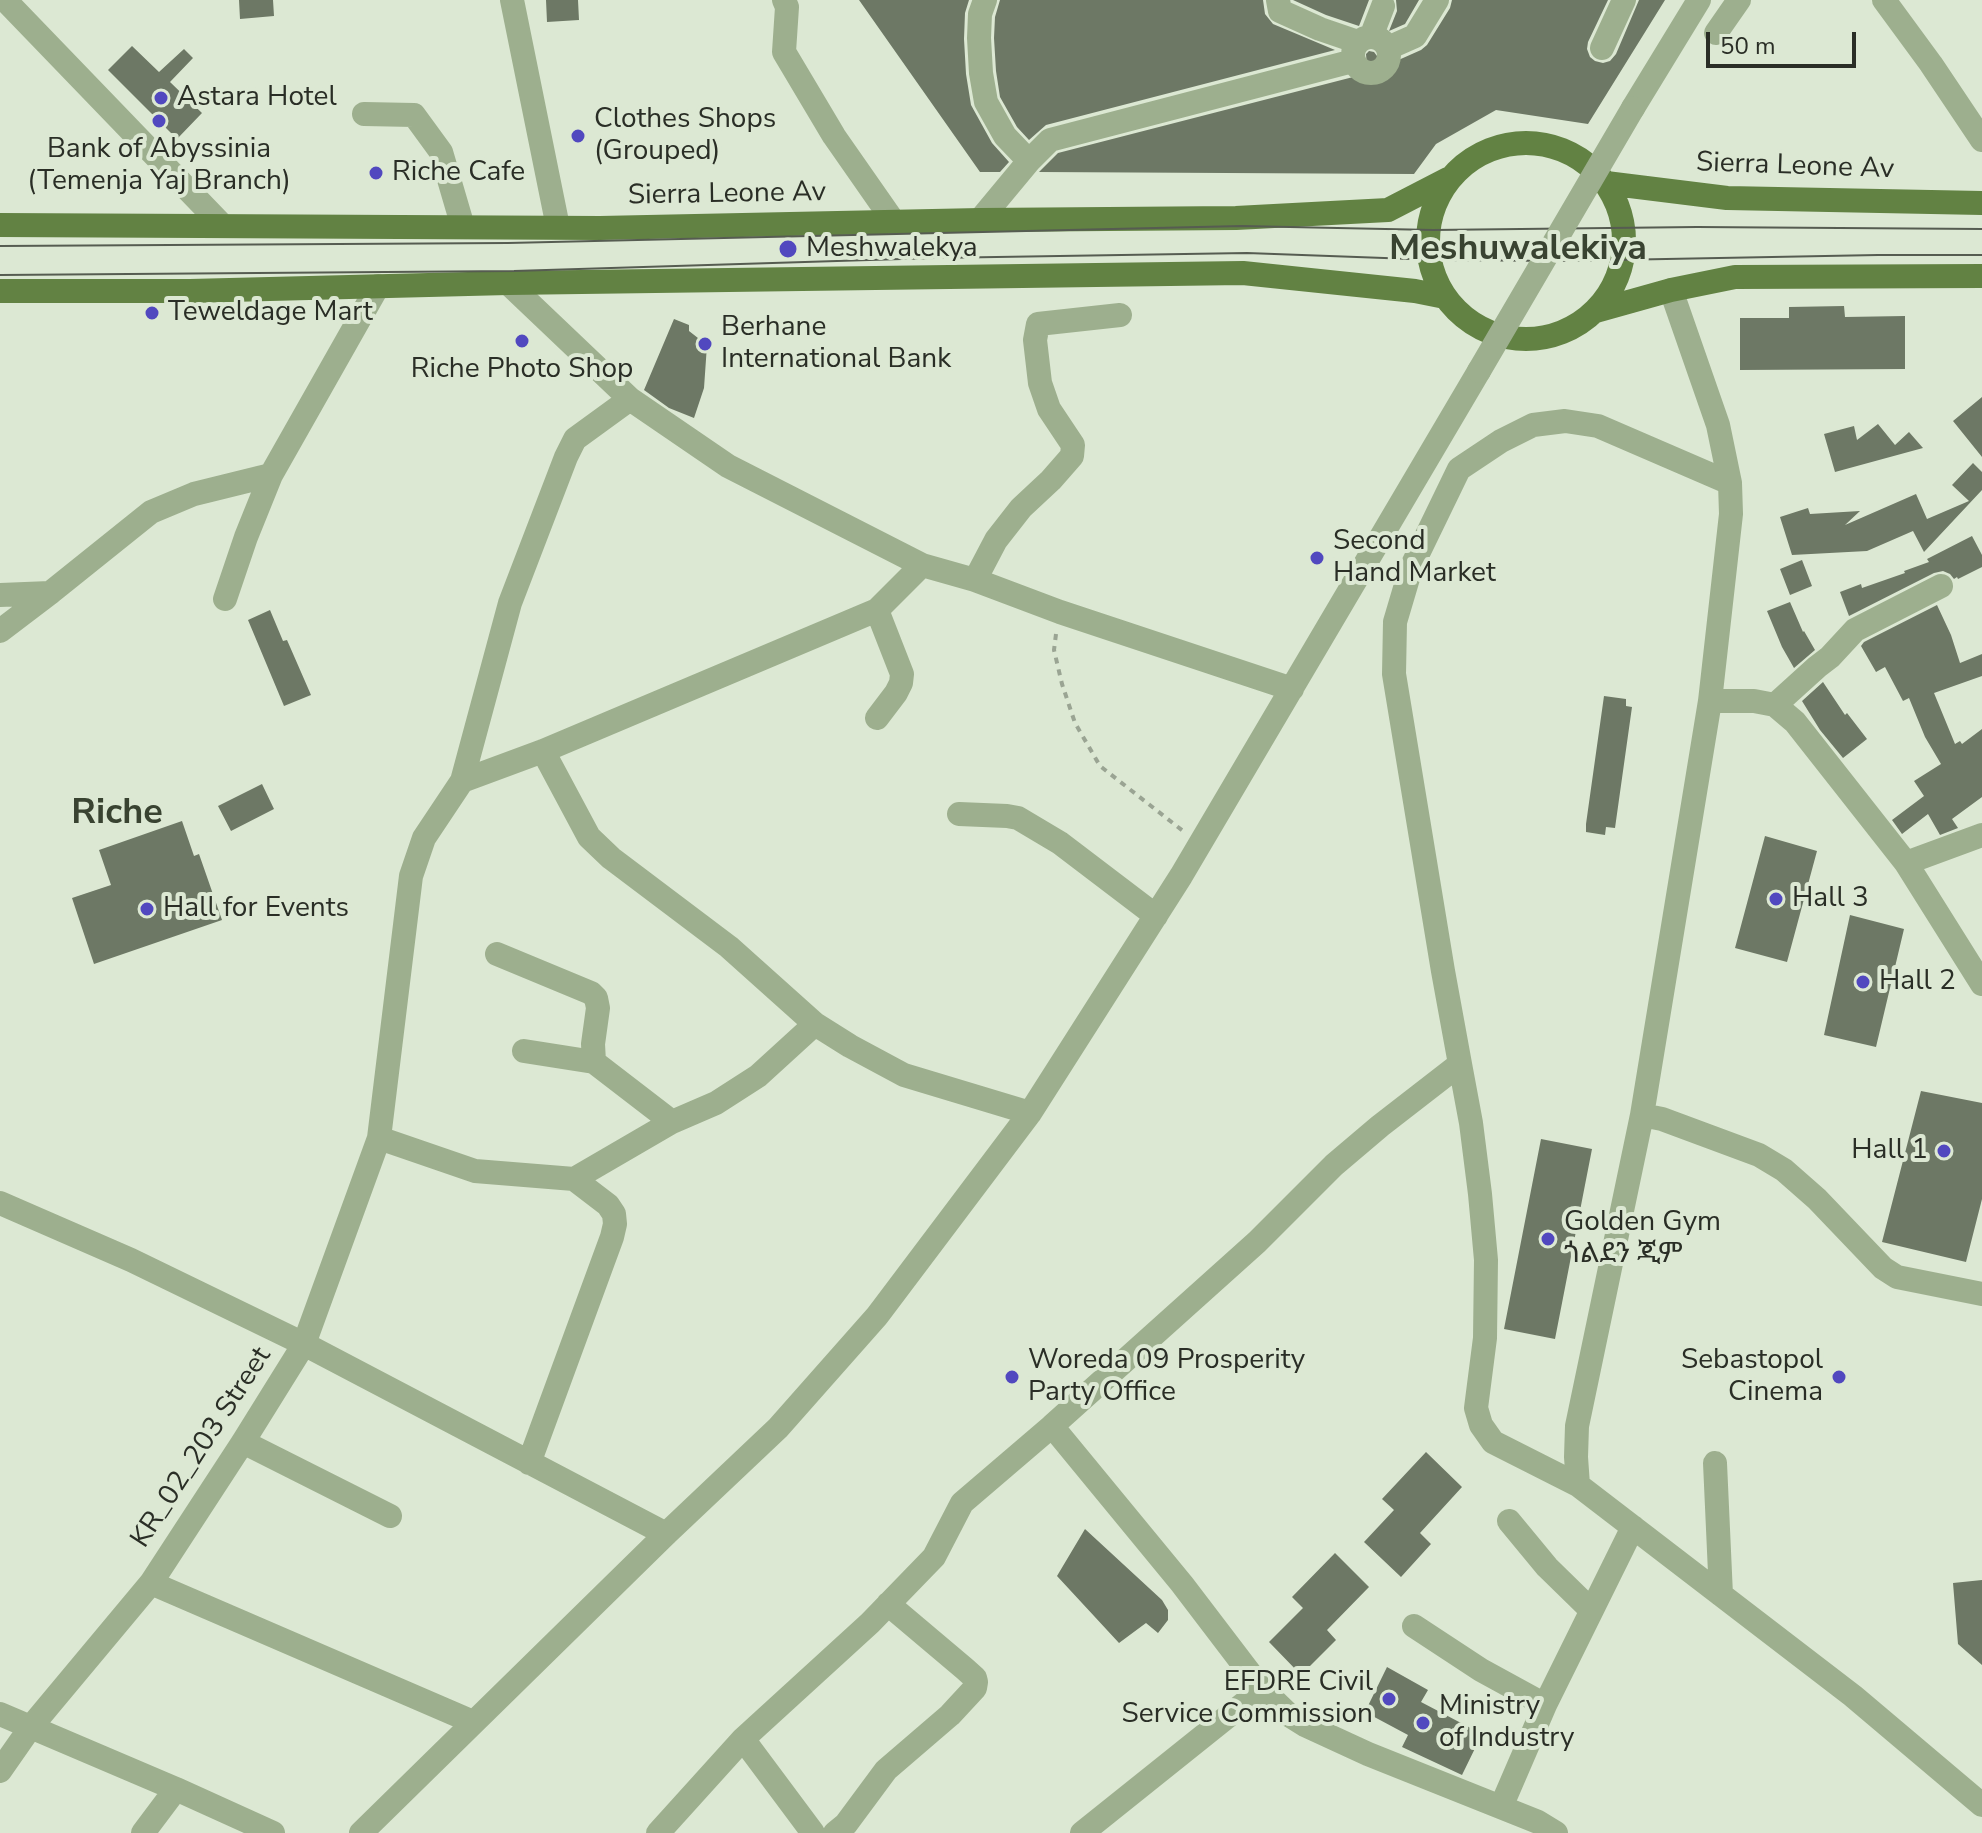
<!DOCTYPE html>
<html>
<head>
<meta charset="utf-8">
<style>
	body { margin:0 }
	#map { position:relative; width:1982px; height:1833px; overflow:hidden; background:#dce8d3; font-family:"Nunito Sans",sans-serif }
	canvas { display:block }
	.scale { position:absolute; left:1706px; top:32px; width:150px; height:36px; box-sizing:border-box; border:4px solid #2a2e26; border-top:0; padding-left:10px; font-size:24px; line-height:28px; white-space:nowrap; color:#2a2e26; -webkit-text-stroke:6px #dce8d3; paint-order:stroke }
</style>
</head>
<body>
<div id="map">
<canvas width="1982" height="1833"></canvas>
<div class="scale">50 m</div>
</div>
<script>
const c = document.querySelector('canvas').getContext('2d');
c.lineJoin = 'round';
function paint(path, color) {
  c.fillStyle = color;
  c.fill(path, 'evenodd');
}
function shape(rows) {
  const path = new Path2D();
  for (const r of rows) {
    if (r.length === 3) {
      path.moveTo(r[0] + r[2], r[1]);
      path.arc(r[0], r[1], r[2], 0, 2 * Math.PI);
      continue;
    }
    path.moveTo(r[0], r[1]);
    for (let i = 2; i < r.length; i += 2) path.lineTo(r[i], r[i + 1]);
  }
  return path;
}
function stroke(path, color, width, dash) {
  c.strokeStyle = color;
  c.lineWidth = width;
  c.lineCap = dash ? 'butt' : 'round';
  c.setLineDash(dash || []);
  c.stroke(path);
}
function write(font, color, halo, rows, align = 'center') {
  c.font = font + ' "Nunito Sans","Noto Sans Ethiopic",sans-serif';
  c.lineWidth = 8;
  c.setLineDash([]);
  c.textBaseline = 'middle';
  c.strokeStyle = halo;
  c.fillStyle = color;
  for (const [text, x, y, turn = 0] of rows) {
    c.save();
    c.translate(x, y);
    c.rotate((+turn || 0) * Math.PI / 180);
    c.textAlign = isNaN(turn) ? turn : align;
    if (halo) c.strokeText(text, 0, 0);
    c.fillText(text, 0, 0);
    c.restore();
  }
}
paint(shape([
	[239,0,273,0,274,16,240,19],
	[546,0,578,0,579,20,547,22],
	[859,0,969,0,965,13,964,39,966,74,971,105,992,143,1009,162,1000,172,980,172],
	[1000,0,1263,0,1265,14,1273,24,1335,50,1046,125,1029,140,1017,127,1000,97,996,71,994,38,995,17],
	[1293,0,1369,0,1359,26,1326,15],
	[1396,0,1419,0,1405,24,1389,31,1397,11],
	[1452,0,1608,0,1588,42,1587,49,1590,57,1595,61,1603,63,1610,61,1616,54,1639,0,1665,0,1588,124,1496,110,1436,144,1414,174,1039,172,1058,153,1357,76,1363,72,1367,66,1366,54,1369,51,1374,52,1380,60,1387,63,1394,62,1421,50,1427,45,1450,8],
	[132,46,159,72,184,49,193,58,170,82,202,113,177,139,108,70],
	[1844,306,1845,317,1905,316,1905,369,1740,370,1740,318,1789,318,1789,307],
	[674,319,689,325,689,331,707,345,704,388,694,418,669,408,644,390],
	[1982,397,1982,457,1953,421],
	[1878,424,1895,445,1909,432,1923,448,1835,472,1824,434,1854,426,1857,440],
	[1973,463,1982,472,1982,490,1924,552,1913,531,1867,551,1792,555,1780,517,1808,508,1810,514,1860,511,1845,525,1916,494,1927,519,1969,501,1952,485],
	[1972,536,1982,555,1982,567,1958,579,1957,577,1954,579,1950,574,1943,571,1934,573,1849,616,1840,592,1861,584,1862,588,1905,573,1904,571,1929,562,1927,559],
	[1802,560,1812,586,1790,595,1780,569],
	[1790,602,1803,632,1804,631,1815,650,1794,668,1782,647,1767,611],
	[1937,605,1951,635,1960,663,1982,654,1982,676,1934,693,1955,744,1960,741,1962,744,1982,729,1982,797,1952,819,1958,828,1940,835,1928,814,1902,834,1892,820,1924,796,1914,781,1941,764,1925,737,1909,698,1903,701,1885,667,1876,672,1861,646,1864,642],
	[270,610,283,641,287,640,311,695,284,706,248,620],
	[1823,682,1845,715,1847,713,1867,739,1843,758,1820,730,1802,701],
	[1604,696,1626,699,1626,706,1632,707,1615,828,1606,827,1605,835,1586,832,1586,824],
	[262,784,274,809,231,831,218,806],
	[182,821,194,856,199,854,222,920,94,964,72,898,111,885,99,850],
	[1765,836,1817,851,1787,962,1735,948],
	[1850,915,1904,929,1876,1047,1824,1035],
	[1921,1091,1982,1103,1982,1199,1966,1262,1882,1242],
	[1541,1139,1592,1149,1555,1339,1504,1329],
	[1426,1452,1462,1487,1420,1533,1431,1544,1401,1577,1364,1542,1394,1510,1382,1499],
	[1085,1529,1162,1600,1168,1610,1168,1620,1158,1633,1146,1623,1119,1643,1057,1576],
	[1335,1553,1369,1587,1327,1630,1336,1640,1301,1675,1269,1642,1303,1608,1292,1597],
	[1982,1580,1982,1665,1958,1644,1953,1583],
	[1387,1667,1428,1690,1421,1702,1482,1734,1462,1775,1402,1747,1408,1735,1365,1712]
]), '#6d7865');
stroke(shape([
	[1056,634,1054,650,1062,684,1075,723,1100,766,1183,831]
]), '#9aa493', 4, [6, 6]);
stroke(shape([
	[5,0,222,225],
	[512,0,558,227],
	[784,0,787,7,784,52,834,136,894,222],
	[985,0,980,14,979,38,981,73,986,102,1005,136,1029,161],
	[1278,0,1280,11,1320,29,1358,42],
	[1884,0,1931,64,1982,140],
	[1716,33,1739,0],
	[1371,55,18],
	[1371,37,1383,6],
	[1388,48,1415,36,1437,0],
	[1602,48,1624,0],
	[1633,108,1699,0],
	[364,114,414,115,441,152,463,227],
	[980,220,1029,161,1050,140,1353,61],
	[508,283,630,399,728,466,922,565,975,580,1060,612,1292,689],
	[1671,290,1718,425,1730,483,1731,514,1710,701,1642,1115,1577,1426,1576,1457,1578,1485,1853,1696,1982,1805],
	[975,580,996,540,1021,508,1051,480,1072,456,1073,445,1049,409,1040,383,1035,340,1038,324,1120,315],
	[0,595,50,593],
	[225,599,246,537,271,475],
	[877,610,902,674,901,683,896,693,877,718],
	[0,631,50,593,151,512,194,494,271,475,378,286],
	[1710,701,1754,701,1775,705,1795,722,1906,863,1982,984],
	[1775,705,1817,667,1830,657,1855,630,1941,586],
	[543,751,589,837,611,858,729,947,815,1024,850,1046,904,1075,1030,1113],
	[462,781,510,603,566,457,575,439,630,399],
	[959,814,1007,816,1018,818,1060,843,1156,916],
	[1906,863,1982,835],
	[497,954,591,993,596,998,598,1008,593,1044,594,1062,672,1122],
	[524,1051,594,1062],
	[1460,1064,1471,1123,1480,1194,1486,1260,1485,1338,1476,1408,1481,1425,1493,1442,1578,1485],
	[1642,1115,1662,1119,1759,1155,1784,1170,1817,1199,1883,1268,1897,1277,1982,1294],
	[379,1138,475,1171,574,1179,608,1205,614,1214,615,1224,612,1237,529,1463],
	[574,1179,672,1122,716,1103,758,1076,815,1024],
	[0,1203,131,1260,304,1344,243,1442,151,1583,30,1728,0,1771],
	[243,1442,390,1516],
	[1715,1463,1721,1595],
	[1509,1521,1547,1567,1591,1610],
	[666,1534,304,1344,379,1138,411,876,424,838,462,781,543,751,877,610,922,565],
	[151,1583,473,1722],
	[1414,1626,1481,1670,1545,1705],
	[0,1714,176,1789,273,1833],
	[743,1739,813,1833],
	[1501,1807,1545,1705,1633,1527],
	[143,1833,176,1789],
	[361,1833,666,1534,778,1428,877,1316,1030,1113,1181,876,1479,371],
	[658,1833,743,1739,870,1623,934,1557,962,1503,1052,1426],
	[835,1833,846,1824,886,1770,950,1715,975,1688,976,1682,975,1678,965,1669,888,1604],
	[1082,1833,1262,1689],
	[1556,1833,1538,1822,1368,1754,1305,1725,1289,1715,1262,1689,1182,1584,1052,1426,1257,1242,1334,1165,1380,1126,1460,1064,1443,971,1394,674,1395,622,1411,568,1459,469,1501,441,1533,425,1565,421,1598,426,1730,483]
]), '#9daf8e', 24);
stroke(shape([
	[1526,241,98],
	[1606,183,1727,198,1982,203],
	[0,225,600,228,980,220,1236,218,1388,210,1448,179],
	[0,291,190,291,508,283,1243,273,1415,291,1445,297],
	[1596,311,1671,290,1735,277,1982,276]
]), '#628243', 24);
stroke(shape([
	[0,246,508,243,1242,226,1433,230,1697,227,1982,229],
	[0,275,514,271,934,258,1247,253,1439,260,1560,261,1878,255,1982,255]
]), '#565c51', 2);
stroke(shape([
	[1479,371,1633,108]
]), '#9daf8e', 24);
for (const [x, y, r, color] of [
	[161,98,8,"#5148bf"],
	[159,121,8,"#5148bf"],
	[578,136,8,"#5148bf"],
	[376,173,8,"#5148bf"],
	[788,249,10,"#5148bf"],
	[152,313,8,"#5148bf"],
	[522,341,8,"#5148bf"],
	[705,344,8,"#5148bf"],
	[1317,558,8,"#5148bf"],
	[1776,899,8,"#5148bf"],
	[147,909,8,"#5148bf"],
	[1863,982,8,"#5148bf"],
	[1944,1151,8,"#5148bf"],
	[1548,1239,8,"#5148bf"],
	[1012,1377,8,"#5148bf"],
	[1839,1377,8,"#5148bf"],
	[1389,1699,8,"#5148bf"],
	[1423,1723,8,"#5148bf"]
]) {
  const dot = new Path2D();
  dot.arc(x, y, r, 0, 2 * Math.PI);
  c.fillStyle = color;
  c.fill(dot);
  stroke(dot, '#dce8d3', 3);
}
write('28px', '#2a2e26', '#dce8d3', [
	["Astara Hotel",177,98],
	["Clothes Shops",594,120],
	["(Grouped)",594,152],
	["Bank of Abyssinia",159,150,"center"],
	["(Temenja Yaj Branch)",159,182,"center"],
	["Riche Cafe",392,173],
	["Meshwalekya",806,249],
	["Teweldage Mart",168,313],
	["Berhane",721,328],
	["International Bank",721,360],
	["Riche Photo Shop",522,370,"center"],
	["Second",1333,542],
	["Hand Market",1333,574],
	["Hall 3",1792,899],
	["Hall for Events",163,909],
	["Hall 2",1879,982],
	["Hall 1",1928,1151,"right"],
	["Golden Gym",1564,1223],
	["ጎልደን ጂም",1564,1255],
	["Woreda 09 Prosperity",1028,1361],
	["Party Office",1028,1393],
	["Sebastopol",1823,1361,"right"],
	["Cinema",1823,1393,"right"],
	["EFDRE Civil",1373,1683,"right"],
	["Service Commission",1373,1715,"right"],
	["Ministry",1439,1707],
	["of Industry",1439,1739]
], 'left');
write('28px', '#2a2e26', '#dce8d3', [
	["Sierra Leone Av",1795,167,2],
	["Sierra Leone Av",727,195,-1],
	["KR_02_203 Street",202,1448,-57]
]);
write('bold 36px', '#394331', '#dce8d3', [
	["Meshuwalekiya",1518,250],
	["Riche",117,814]
]);
</script>
</body>
</html>
